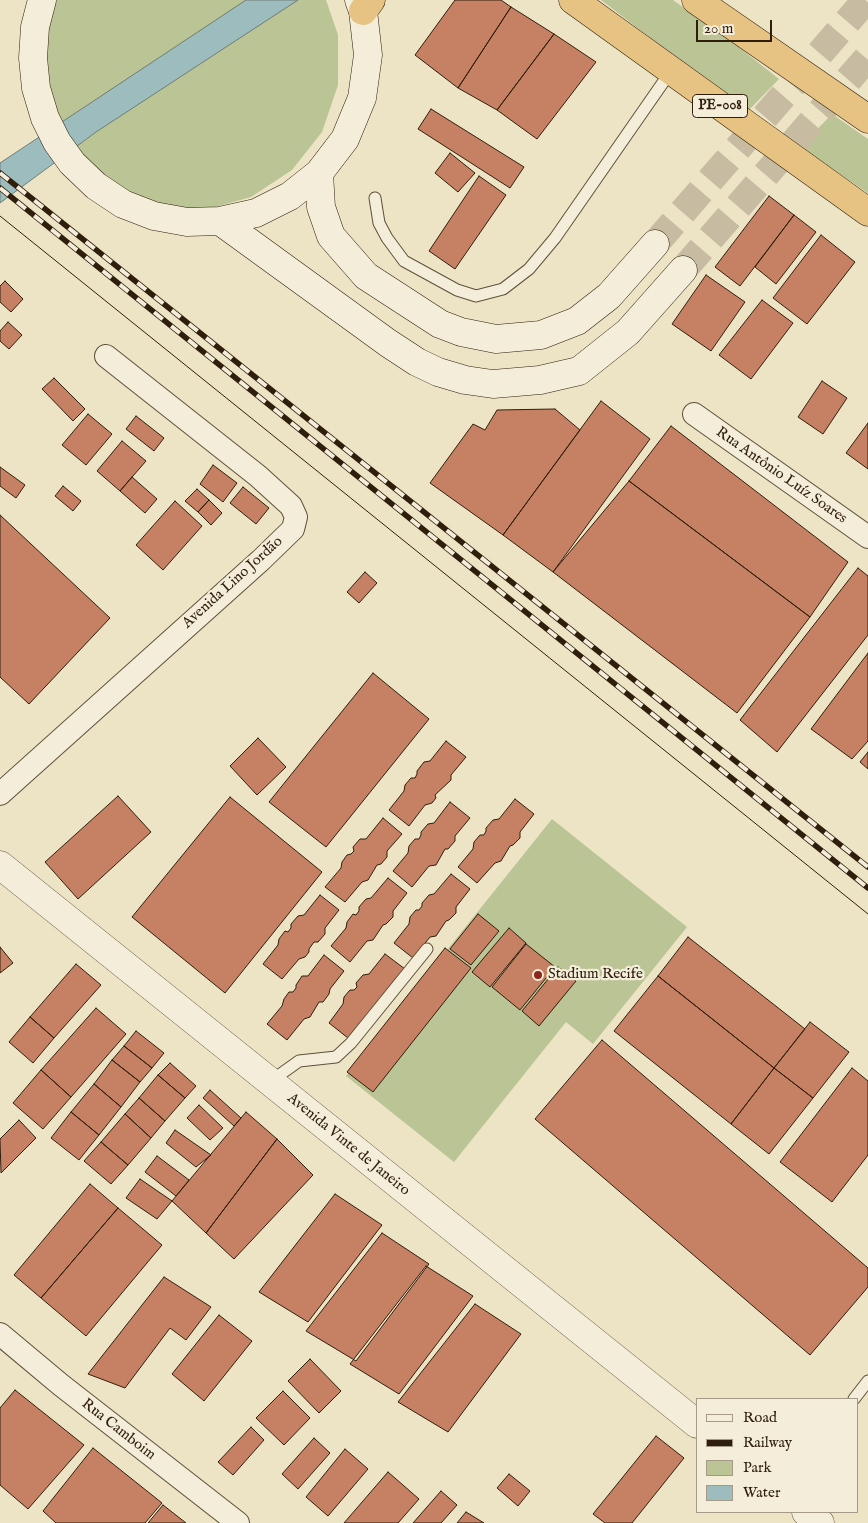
<!DOCTYPE html>
<html>
<head>
<meta charset="utf-8">
<style>
	body { margin:0 }
	#map { position:relative; width:868px; height:1523px; overflow:hidden; background:#ede4c6; font-family:"IM FELL English",serif }
	canvas { display:block }
	.legend { position:absolute; left:696px; top:1398px; width:162px; height:115px; box-sizing:border-box; background:#f3edda; border:1px solid #a59a88; margin:0; padding:6px 9px; list-style:none; font-size:15px; color:#2f1e0c }
	.legend li { display:flex; align-items:center; gap:10px; height:25px }
	.legend b { width:25px; border:1px solid #a59a88 }
	.scale { position:absolute; left:696px; top:20px; width:76px; height:22px; box-sizing:border-box; border:2px solid #2f1e0c; border-top:0; padding-left:6px; font-size:15px; line-height:18px; white-space:nowrap; color:#2f1e0c; -webkit-text-stroke:4px #f3edda; paint-order:stroke }
</style>
</head>
<body>
<div id="map">
<canvas width="868" height="1523"></canvas>
<ul class="legend">
<li><b style="height:6px;background:#f3edda"></b>Road</li>
<li><b style="height:6px;background:#2f1e0c"></b>Railway</li>
<li><b style="height:14px;background:#bac494"></b>Park</li>
<li><b style="height:14px;background:#9cbcbe"></b>Water</li>
</ul>
<div class="scale">20 m</div>
</div>
<script>
const c = document.querySelector('canvas').getContext('2d');
c.lineJoin = 'round';
function paint(path, color) {
  c.fillStyle = color;
  c.fill(path, 'evenodd');
}
function shape(rows) {
  const path = new Path2D();
  for (const r of rows) {
    path.moveTo(r[0], r[1]);
    for (let i = 2; i < r.length; i += 2) path.lineTo(r[i], r[i + 1]);
  }
  return path;
}
function stroke(path, color, width, dash) {
  c.strokeStyle = color;
  c.lineWidth = width;
  c.lineCap = dash ? 'butt' : 'round';
  c.setLineDash(dash || []);
  c.stroke(path);
}
function write(font, color, halo, rows, align = 'center') {
  c.font = font + ' "IM FELL English",serif';
  c.lineWidth = 4.5;
  c.setLineDash([]);
  c.textBaseline = 'middle';
  c.strokeStyle = halo;
  c.fillStyle = color;
  for (const [text, x, y, turn = 0] of rows) {
    c.save();
    c.translate(x, y);
    c.rotate((+turn || 0) * Math.PI / 180);
    c.textAlign = isNaN(turn) ? turn : align;
    if (halo) c.strokeText(text, 0, 0);
    c.fillText(text, 0, 0);
    c.restore();
  }
}
paint(shape([
	[57,0,326,0,338,35,338,85,322,132,292,170,251,197,204,210,156,206,111,187,75,155,51,113,42,65,48,16],
	[601,0,673,0,736,45,779,79,747,112],
	[832,114,868,139,868,193,800,147],
	[552,819,687,927,593,1044,566,1022,454,1162,346,1076]
]), '#bac494');
const water = shape([
	[246,0,298,0,96,132,0,203,0,163,246,0]
]);
paint(water, '#9cbcbe');
stroke(water, '#707d77', 1);
const building = shape([
	[455,0,501,0,511,7,458,88,415,55,455,0],
	[511,7,554,34,497,110,458,88,511,7],
	[554,34,596,62,537,139,497,110,554,34],
	[431,109,524,167,510,188,418,129,431,109],
	[450,153,475,173,458,192,435,173,450,153],
	[479,176,506,195,455,269,429,251,479,176],
	[769,196,794,215,740,286,715,267,769,196],
	[794,215,816,232,776,284,755,267,794,215],
	[821,235,855,262,807,324,773,298,821,235],
	[706,275,745,302,711,351,672,324,706,275],
	[5,281,23,299,11,312,0,302,0,286,5,281],
	[762,300,793,323,751,379,719,355,762,300],
	[8,322,22,335,9,349,0,341,0,331,8,322],
	[54,378,85,409,73,421,42,389,54,378],
	[822,381,847,398,823,434,798,417,822,381],
	[601,401,650,439,553,572,503,535,601,401],
	[555,409,580,430,503,535,430,483,473,424,485,430,497,410,555,409],
	[88,414,112,434,86,465,62,445,88,414],
	[136,416,164,438,154,451,126,429,136,416],
	[868,423,868,469,846,453,868,423],
	[671,426,848,562,810,617,629,481,671,426],
	[122,441,146,461,120,491,97,471,122,441],
	[213,465,237,483,223,502,200,484,213,465],
	[0,467,25,485,16,498,0,486,0,467],
	[132,477,157,499,145,513,120,491,132,477],
	[629,481,810,617,737,713,553,572,629,481],
	[63,486,81,501,73,511,55,496,63,486],
	[243,487,269,508,256,524,230,503,243,487],
	[197,489,209,500,198,512,185,501,197,489],
	[209,500,222,513,211,525,198,512,209,500],
	[175,501,202,526,163,570,136,545,175,501],
	[0,515,110,618,29,704,0,677,0,515],
	[858,568,868,576,868,635,777,752,740,720,858,568],
	[365,572,377,583,359,603,347,592,365,572],
	[868,653,868,741,852,759,811,729,868,653],
	[373,673,429,719,326,847,269,802,373,673],
	[258,738,286,767,257,795,230,766,258,738],
	[446,741,466,757,451,775,451,780,435,795,436,798,432,803,425,805,409,826,389,810,404,791,405,785,411,778,415,778,417,774,417,771,424,762,430,761,446,741],
	[868,752,868,769,860,762,868,752],
	[118,796,151,832,78,899,45,862,118,796],
	[230,797,322,872,225,993,132,917,230,797],
	[515,799,534,814,520,832,520,838,513,845,510,846,501,861,495,863,477,883,458,867,473,849,474,842,480,835,484,835,486,831,486,828,493,820,499,819,515,799],
	[450,802,470,818,455,836,455,841,448,849,445,849,436,865,429,866,412,887,393,871,408,853,409,846,415,839,419,839,421,835,421,832,428,824,434,823,450,802],
	[383,818,402,834,387,851,387,857,381,864,377,865,368,880,362,882,345,902,325,887,341,868,342,862,347,855,351,854,354,851,353,847,360,839,366,839,383,818],
	[451,874,470,889,456,907,456,913,449,920,446,921,436,936,430,937,413,958,394,943,409,924,410,917,416,910,419,910,422,906,422,903,429,895,434,894,451,874],
	[388,878,407,893,393,911,393,917,386,924,383,925,373,940,367,941,350,962,331,946,346,928,347,922,353,914,356,915,359,911,359,907,366,899,371,898,388,878],
	[320,895,339,910,325,928,325,934,318,942,314,942,309,949,309,952,305,957,299,959,282,979,263,964,278,945,279,939,285,931,288,932,291,928,291,924,298,916,304,915,320,895],
	[478,914,499,931,471,965,450,949,478,914],
	[509,928,526,943,490,987,472,972,509,928],
	[688,937,805,1029,774,1068,658,976,688,937],
	[526,944,555,967,520,1010,492,987,526,944],
	[0,947,13,963,0,973,0,947],
	[445,948,471,968,373,1092,347,1072,445,948],
	[385,954,405,969,348,1038,329,1023,343,1004,344,997,350,990,354,990,357,987,356,983,363,975,369,974,385,954],
	[324,955,344,971,330,989,329,994,323,1002,319,1002,310,1017,304,1019,287,1040,267,1024,282,1006,284,999,289,992,293,992,296,988,296,985,302,976,308,976,324,955],
	[76,964,101,985,54,1038,30,1017,76,964],
	[558,967,576,981,539,1026,522,1011,558,967],
	[658,976,774,1068,731,1124,614,1031,658,976],
	[96,1008,126,1034,71,1097,41,1070,96,1008],
	[30,1017,54,1038,33,1063,9,1042,30,1017],
	[810,1022,849,1052,813,1098,774,1068,810,1022],
	[136,1031,164,1053,152,1068,124,1046,136,1031],
	[602,1040,868,1268,868,1287,810,1355,535,1119,602,1040],
	[124,1046,152,1068,140,1082,112,1060,124,1046],
	[112,1060,140,1082,121,1107,94,1084,112,1060],
	[170,1063,196,1086,185,1098,158,1075,170,1063],
	[774,1068,813,1098,769,1154,731,1124,774,1068],
	[852,1068,868,1081,868,1155,832,1202,780,1162,852,1068],
	[41,1070,71,1097,43,1129,13,1103,41,1070],
	[158,1075,185,1098,165,1121,139,1098,158,1075],
	[94,1084,121,1107,99,1135,71,1112,94,1084],
	[210,1090,241,1118,234,1126,203,1098,210,1090],
	[139,1098,165,1121,151,1138,125,1114,139,1098],
	[199,1105,223,1128,210,1140,187,1118,199,1105],
	[71,1112,99,1135,79,1160,51,1138,71,1112],
	[246,1112,277,1139,206,1233,172,1201,246,1112],
	[125,1114,151,1138,128,1165,101,1142,125,1114],
	[19,1120,36,1138,1,1173,0,1139,19,1120],
	[175,1130,211,1155,196,1167,166,1143,175,1130],
	[277,1139,313,1175,234,1259,206,1233,277,1139],
	[101,1142,128,1165,111,1184,84,1161,101,1142],
	[157,1156,189,1180,176,1196,145,1172,157,1156],
	[140,1179,172,1201,157,1219,126,1198,140,1179],
	[90,1184,118,1208,41,1298,14,1275,90,1184],
	[335,1194,382,1225,308,1322,259,1292,335,1194],
	[118,1208,162,1245,86,1336,41,1298,118,1208],
	[382,1233,429,1264,356,1361,306,1331,382,1233],
	[426,1266,473,1296,399,1394,350,1364,426,1266],
	[164,1277,211,1307,186,1340,170,1328,125,1388,88,1374,164,1277],
	[475,1304,521,1334,448,1432,398,1402,475,1304],
	[219,1315,252,1341,204,1401,172,1374,219,1315],
	[310,1359,341,1391,319,1413,288,1381,310,1359],
	[15,1390,84,1445,28,1509,0,1485,0,1408,15,1390],
	[283,1391,310,1418,284,1445,256,1418,283,1391],
	[251,1427,264,1440,233,1475,218,1462,251,1427],
	[656,1436,684,1458,632,1523,605,1523,593,1514,656,1436],
	[314,1438,330,1453,298,1489,282,1474,314,1438],
	[93,1448,162,1503,145,1523,56,1523,43,1511,93,1448],
	[345,1449,368,1469,328,1516,306,1497,345,1449],
	[388,1472,419,1499,398,1523,344,1523,388,1472],
	[509,1474,530,1491,518,1506,497,1488,509,1474],
	[441,1491,457,1505,441,1523,413,1523,441,1491],
	[163,1505,186,1523,148,1523,163,1505],
	[466,1512,484,1523,457,1523,466,1512]
]);
paint(building, '#c68064');
stroke(building, '#2f1e0c', 1);
stroke(shape([
	[655,244,866,0],
	[683,270,868,57]
]), '#c7bca1', 28, [28, 14]);
const service = shape([
	[375,198,379,223,387,238,404,261,457,290,476,296,503,289,529,269,555,238,671,71],
	[271,1081,299,1061,336,1057,351,1043,427,949],
	[854,1399,868,1381]
]);
const minor = shape([
	[694,414,868,537],
	[0,794,261,560,293,529,296,517,291,506,258,476,106,356],
	[0,1334,61,1385,238,1523]
]);
const tertiary = shape([
	[0,865,697,1424],
	[806,1512,820,1523]
]);
const secondary = shape([
	[42,0,35,27,33,58,36,88,45,118,57,142,72,163,96,186,123,204,154,216,187,222,220,221,256,213,290,196,319,173,345,139,362,98,368,55,363,11,359,0],
	[319,173,321,207,331,236,366,276,440,324,461,332,496,339,541,335,577,321,609,296,655,244],
	[220,221,388,343,417,362,438,372,465,380,493,384,540,380,579,371,628,332,683,270]
]);
const trunk = shape([
	[573,0,868,212],
	[696,0,868,119],
	[363,11,371,0]
]);
stroke(service, '#5e503a', 13);
stroke(minor, '#5e503a', 24);
stroke(tertiary, '#5e503a', 29);
stroke(secondary, '#2f1e0c', 29);
stroke(trunk, '#2f1e0c', 29);
stroke(service, '#f3edda', 11);
stroke(minor, '#f3edda', 22);
stroke(tertiary, '#f3edda', 28);
stroke(secondary, '#f3edda', 28);
stroke(trunk, '#e6c283', 28);
stroke(shape([
	[0,216,868,914]
]), '#2f1e0c', 1);
const rail = shape([
	[0,173,868,867],
	[0,188,868,888]
]);
stroke(rail, '#2f1e0c', 5.5);
stroke(rail, '#f3edda', 4, [11]);
for (const [x, y, r, color] of [
	[538,975,5,"#8f2418"]
]) {
  const dot = new Path2D();
  dot.arc(x, y, r, 0, 2 * Math.PI);
  c.fillStyle = color;
  c.fill(dot);
  stroke(dot, '#f3edda', 2);
}
for (const [x, y, w] of [
	[720,106,55]
]) {
  const box = new Path2D();
  box.roundRect(x - w / 2, y - 11.5, w, 23, 4);
  c.fillStyle = '#f3edda';
  c.fill(box);
  stroke(box, '#2f1e0c', 1);
}
write('bold 14px', '#2f1e0c', null, [
	["PE-008",720,106]
]);
write('15px', '#2f1e0c', '#f3edda', [
	["Rua Antônio Luíz Soares",781,476,35],
	["Avenida Lino Jordão",233,583,-42],
	["Avenida Vinte de Janeiro",348,1145,39],
	["Rua Camboim",118,1430,38]
]);
write('15px', '#2f1e0c', '#f3edda', [
	["Stadium Recife",548,975]
], 'left');
</script>
</body>
</html>
